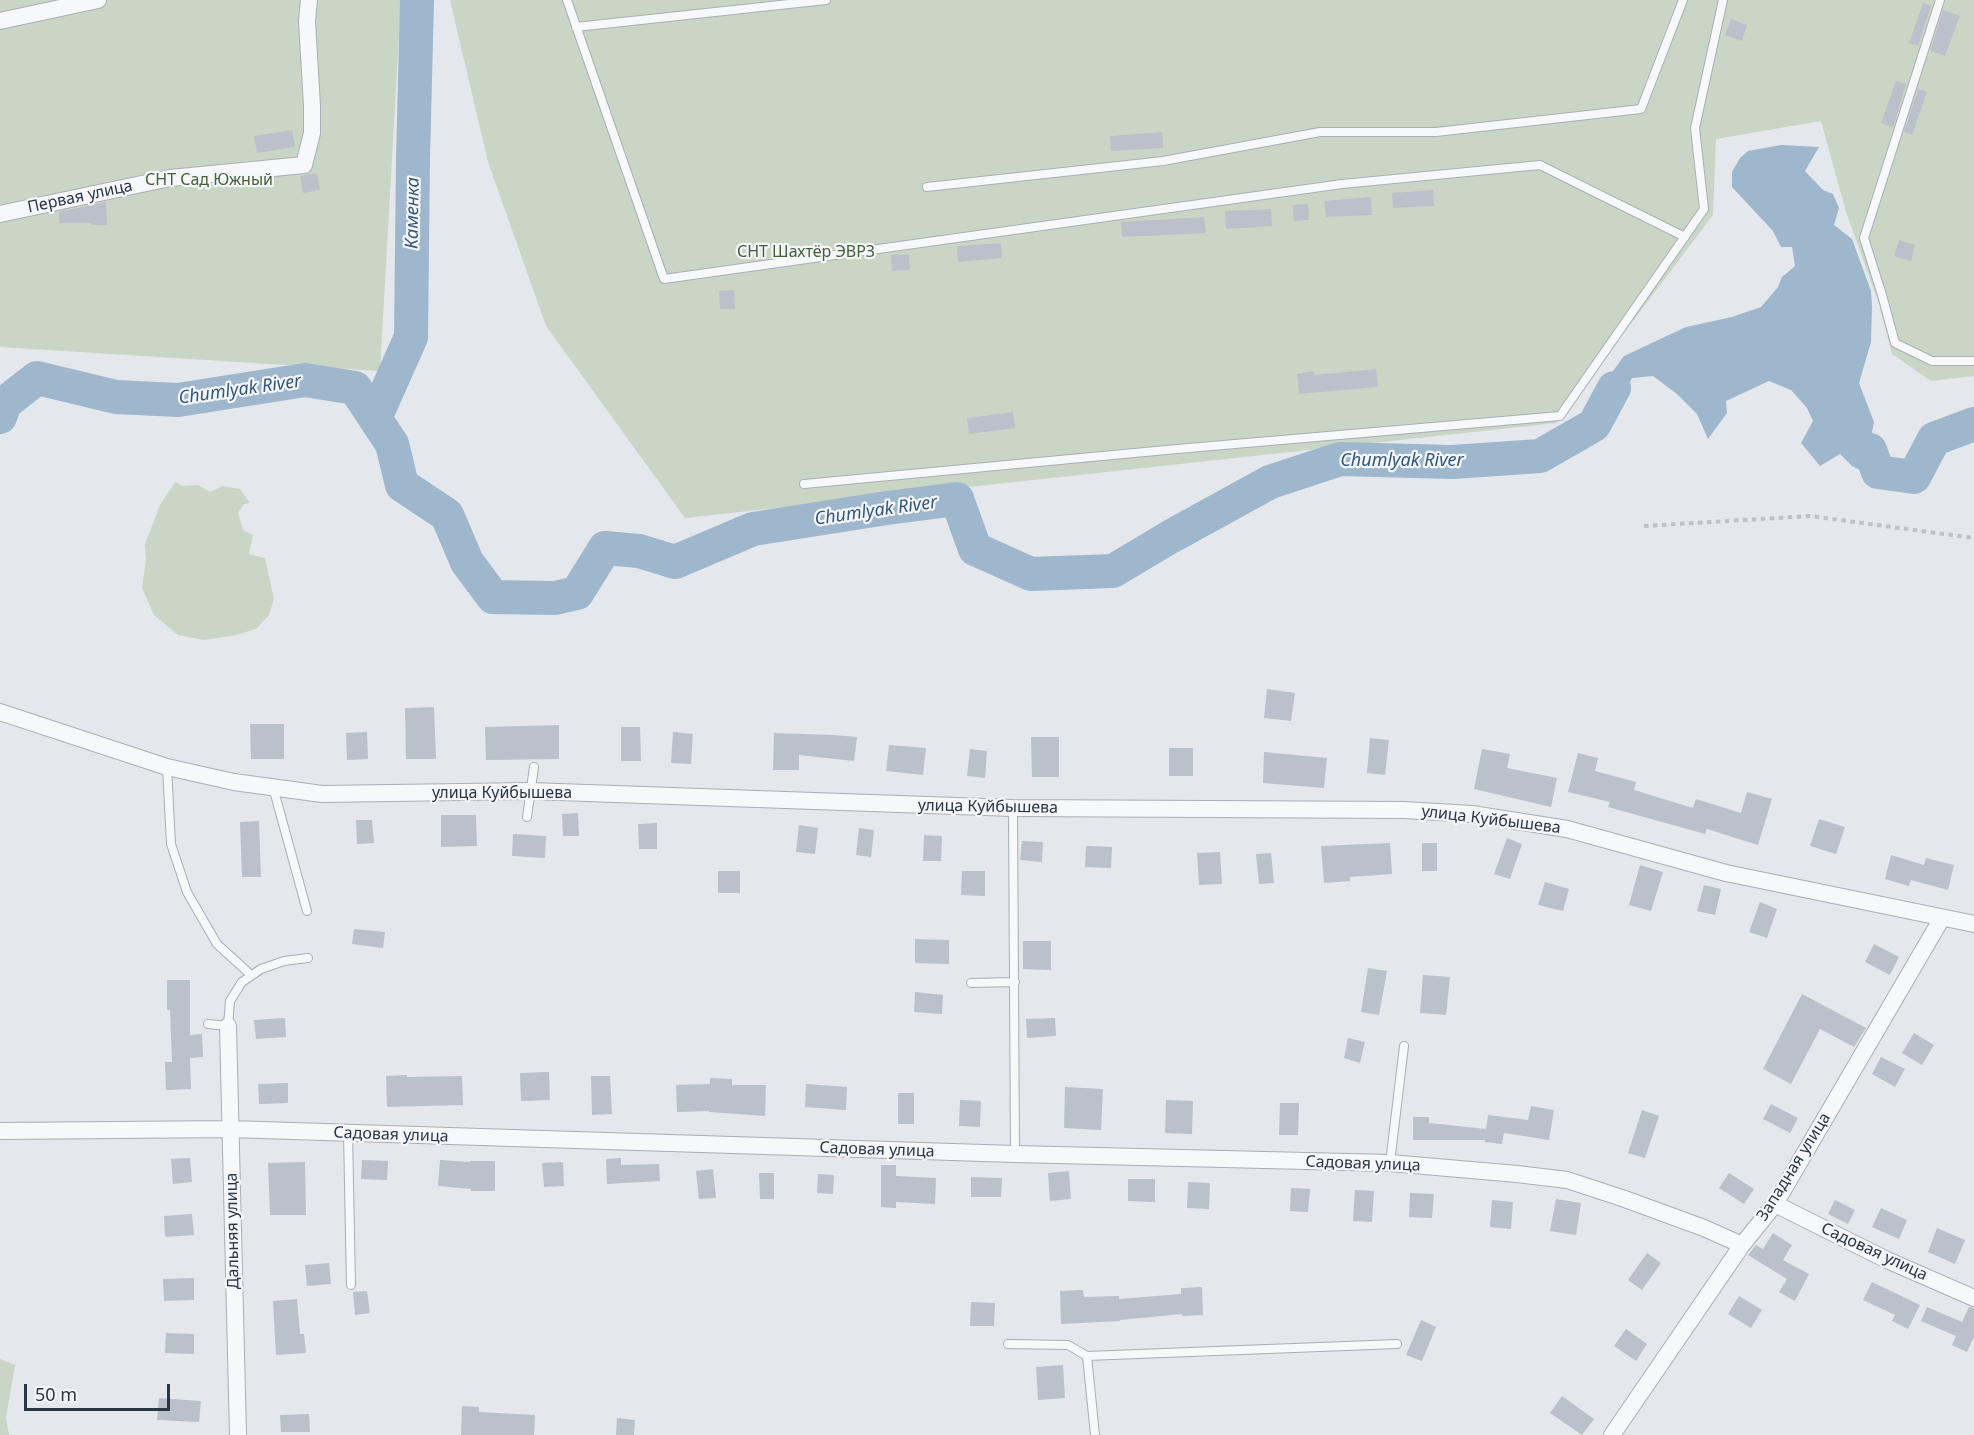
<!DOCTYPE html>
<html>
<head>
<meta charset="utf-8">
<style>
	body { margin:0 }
	#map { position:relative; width:1974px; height:1435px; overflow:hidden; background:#e4e7ec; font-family:"Noto Sans",sans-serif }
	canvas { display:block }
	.scale { position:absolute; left:24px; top:1384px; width:146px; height:27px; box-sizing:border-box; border:3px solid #2b3645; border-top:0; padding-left:8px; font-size:18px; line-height:21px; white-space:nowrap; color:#2b3645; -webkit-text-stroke:4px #f4f6f9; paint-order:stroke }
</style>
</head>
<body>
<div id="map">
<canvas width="1974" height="1435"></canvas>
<div class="scale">50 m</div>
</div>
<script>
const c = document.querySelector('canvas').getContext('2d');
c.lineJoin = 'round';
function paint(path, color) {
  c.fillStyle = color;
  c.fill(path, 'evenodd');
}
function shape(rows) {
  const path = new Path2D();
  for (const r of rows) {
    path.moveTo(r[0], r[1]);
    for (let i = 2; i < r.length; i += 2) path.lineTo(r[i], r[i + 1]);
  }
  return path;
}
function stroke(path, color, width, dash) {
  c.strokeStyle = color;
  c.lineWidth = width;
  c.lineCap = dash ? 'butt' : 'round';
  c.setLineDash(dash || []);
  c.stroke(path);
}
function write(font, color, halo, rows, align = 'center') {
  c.font = font + ' "Noto Sans",sans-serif';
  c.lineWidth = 4.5;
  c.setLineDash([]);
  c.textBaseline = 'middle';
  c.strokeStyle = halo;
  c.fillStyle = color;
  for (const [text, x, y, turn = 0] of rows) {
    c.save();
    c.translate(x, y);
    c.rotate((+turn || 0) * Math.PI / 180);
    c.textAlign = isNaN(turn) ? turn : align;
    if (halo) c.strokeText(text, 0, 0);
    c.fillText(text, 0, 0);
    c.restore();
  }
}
paint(shape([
	[0,0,401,0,380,371,0,347],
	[450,0,1974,0,1974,376,1931,381,1892,354,1879,304,1846,212,1821,121,1716,139,1713,215,1556,423,685,518,546,326,488,162],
	[175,482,182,486,198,485,210,492,222,486,240,489,250,503,244,504,238,513,243,530,253,535,249,554,265,558,274,599,269,615,256,629,236,635,204,640,178,635,154,615,142,588,146,560,145,544,160,505],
	[0,1359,15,1365,6,1418,9,1435,0,1435]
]), '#cad6c5');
paint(shape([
	[1781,145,1819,147,1805,171,1823,190,1833,194,1839,208,1834,225,1852,239,1871,291,1872,307,1871,342,1859,383,1874,422,1872,432,1882,464,1902,468,1902,482,1884,482,1852,466,1840,454,1820,466,1801,443,1813,421,1807,408,1791,390,1769,381,1726,401,1727,413,1708,439,1697,414,1677,394,1653,376,1632,378,1620,403,1616,420,1596,439,1586,419,1589,404,1624,356,1686,327,1732,317,1761,307,1778,287,1782,277,1795,266,1792,247,1781,247,1773,231,1732,187,1732,172,1740,158,1748,151]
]), '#9eb7cc');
stroke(shape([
	[0,417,5,403,37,378,116,397,178,400,305,380,355,388,392,444,402,485,447,515,467,562,493,597,555,598,577,593,605,548,639,551,675,562,753,529,887,508,957,499,975,549,1031,574,1113,571,1170,537,1270,482,1340,459,1452,462,1540,456,1594,425,1614,388],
	[375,418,411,337,413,159,417,0],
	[1870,450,1878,472,1914,477,1934,439,1974,424]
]), '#9eb7cc', 34);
paint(shape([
	[1923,3,1931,6,1918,46,1909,43],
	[1943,10,1960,16,1945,56,1930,51],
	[1731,19,1747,25,1742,41,1725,35],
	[1896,81,1906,84,1893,128,1881,123],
	[1918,89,1927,92,1912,135,1904,132],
	[292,130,295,147,257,153,254,136],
	[1162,132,1163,148,1111,151,1110,136],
	[317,173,320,190,303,193,300,176],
	[1433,190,1434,206,1393,208,1392,193],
	[1371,197,1372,215,1326,217,1324,201],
	[106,202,107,225,91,225,91,223,59,223,59,212],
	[1308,204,1309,220,1294,221,1293,205],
	[1271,209,1272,226,1226,229,1225,211],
	[1204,217,1206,233,1122,237,1121,222],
	[1899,240,1915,245,1911,261,1894,256],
	[1001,243,1002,258,958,262,957,246],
	[909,254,910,270,892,271,891,255],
	[734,290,735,309,720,309,719,291],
	[1376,369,1378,387,1299,394,1297,374,1314,371,1314,375],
	[1013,412,1015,428,969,434,967,418],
	[1267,689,1295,693,1291,721,1264,718],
	[434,707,436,759,406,759,405,708],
	[250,724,284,724,284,759,251,759],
	[559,725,559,759,486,760,485,727],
	[621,727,640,727,641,761,621,761],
	[367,732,368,759,347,760,346,733],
	[673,732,693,734,691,764,671,763],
	[774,733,833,735,857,737,854,761,799,755,799,770,773,770],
	[1031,737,1059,737,1059,777,1032,777],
	[1370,738,1389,740,1385,775,1367,773],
	[889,745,926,748,923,775,886,771],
	[1169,748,1193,748,1193,776,1169,776],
	[970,749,987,751,985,778,967,776],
	[1482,749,1510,754,1507,768,1557,778,1551,807,1474,789],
	[1264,752,1327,758,1324,788,1263,783],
	[1578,753,1598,758,1595,771,1636,782,1634,790,1693,808,1696,799,1741,813,1747,792,1772,799,1758,845,1707,829,1705,834,1608,807,1610,802,1568,792],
	[578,813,579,836,563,836,562,814],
	[441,815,476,815,477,846,441,847],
	[1819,819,1845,827,1836,854,1810,846],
	[356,820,372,820,374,843,357,844],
	[259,821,261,877,242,877,240,822],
	[657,823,657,849,639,849,638,824],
	[799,825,818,828,815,854,796,852],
	[859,828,874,830,871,857,856,855],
	[513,834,546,836,545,858,512,856],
	[924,835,942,836,941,861,923,861],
	[1507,838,1522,844,1510,879,1494,874],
	[1022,841,1043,842,1042,862,1020,860],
	[1390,843,1392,874,1350,877,1350,881,1324,883,1321,846],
	[1422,843,1437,843,1437,871,1422,871],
	[1086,846,1112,847,1111,868,1085,867],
	[1220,852,1222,884,1199,885,1197,853],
	[1271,853,1274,883,1259,884,1256,854],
	[1891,855,1924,865,1926,858,1954,865,1948,890,1911,880,1909,886,1885,879],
	[1640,865,1663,872,1651,911,1629,905],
	[718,871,740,871,740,893,718,893],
	[962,871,985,871,985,896,961,895],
	[1545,882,1569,889,1563,911,1538,905],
	[1704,885,1721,889,1715,915,1697,911],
	[1760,902,1777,909,1767,938,1749,932],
	[354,929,385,932,383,948,352,944],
	[915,939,949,940,949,964,915,963],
	[1023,941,1051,941,1051,970,1023,969],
	[1874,944,1899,957,1890,975,1865,962],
	[1368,968,1387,971,1379,1015,1361,1012],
	[1423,975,1450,977,1446,1015,1420,1013],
	[167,980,190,980,190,1035,202,1034,203,1057,190,1058,191,1089,166,1090,165,1062,172,1062,170,1010,167,1010],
	[915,992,943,995,942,1014,914,1012],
	[1802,994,1866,1028,1854,1047,1820,1029,1791,1084,1763,1069],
	[285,1018,286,1037,256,1039,254,1020],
	[1055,1018,1056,1036,1027,1038,1026,1019],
	[1914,1033,1934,1045,1922,1065,1902,1053],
	[1348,1038,1365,1042,1360,1063,1344,1058],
	[1881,1057,1905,1069,1895,1087,1872,1074],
	[549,1072,550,1100,521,1101,520,1073],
	[407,1075,407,1077,462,1076,463,1105,387,1107,386,1076],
	[591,1076,610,1076,612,1114,592,1115],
	[710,1078,732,1079,732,1085,766,1085,765,1116,709,1112,709,1111,677,1112,676,1085,710,1084],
	[288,1083,288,1103,259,1104,258,1084],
	[806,1084,847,1087,846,1110,805,1107],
	[1065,1087,1103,1089,1101,1130,1064,1128],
	[898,1093,914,1093,914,1124,898,1124],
	[960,1100,981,1101,980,1127,959,1126],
	[1166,1100,1193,1101,1192,1134,1165,1133],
	[1280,1103,1299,1103,1298,1135,1279,1135],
	[1771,1104,1798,1118,1790,1133,1763,1119],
	[1531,1106,1554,1110,1549,1140,1504,1133,1502,1144,1485,1142,1485,1140,1413,1140,1413,1117,1429,1117,1429,1123,1486,1129,1488,1115,1528,1120],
	[1642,1110,1659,1116,1645,1158,1628,1153],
	[190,1158,192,1182,173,1184,171,1159],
	[621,1158,621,1165,659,1164,660,1181,607,1184,606,1159],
	[362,1160,388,1161,387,1180,361,1179],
	[440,1160,470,1162,470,1161,495,1161,495,1191,471,1191,471,1189,438,1186],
	[305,1162,306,1215,270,1215,268,1163],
	[563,1162,564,1186,544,1187,542,1163],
	[881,1165,896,1165,896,1176,936,1178,935,1204,896,1202,896,1208,881,1207],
	[713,1169,716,1198,699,1199,696,1171],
	[1069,1171,1071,1199,1050,1201,1048,1173],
	[759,1173,774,1173,774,1199,760,1199],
	[1729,1173,1754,1189,1744,1204,1719,1188],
	[818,1174,834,1175,833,1194,817,1193],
	[971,1177,1002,1178,1001,1197,971,1197],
	[1128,1179,1155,1179,1155,1202,1128,1201],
	[1188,1182,1210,1183,1209,1209,1187,1208],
	[1291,1188,1310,1189,1308,1212,1290,1211],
	[1355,1190,1374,1191,1372,1222,1353,1221],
	[1410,1193,1434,1194,1432,1218,1409,1217],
	[1556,1199,1581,1203,1576,1235,1550,1231],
	[1492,1200,1513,1202,1511,1229,1490,1227],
	[1835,1200,1855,1210,1848,1224,1828,1214],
	[1881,1208,1907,1220,1899,1239,1872,1227],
	[192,1214,194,1235,165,1237,164,1216],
	[1937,1228,1965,1240,1955,1264,1928,1252],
	[1773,1233,1792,1245,1783,1260,1809,1274,1795,1301,1779,1292,1787,1279,1748,1255,1756,1245,1763,1249],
	[1647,1253,1661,1263,1642,1290,1628,1280],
	[329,1263,331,1284,307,1286,305,1265],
	[194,1278,194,1300,164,1301,163,1279],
	[1872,1282,1920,1305,1908,1329,1892,1321,1895,1315,1863,1300],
	[1202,1287,1203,1315,1182,1316,1182,1314,1120,1320,1120,1321,1061,1324,1060,1291,1083,1290,1084,1297,1119,1296,1119,1299,1181,1294,1181,1288],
	[367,1291,370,1313,355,1315,353,1292],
	[1739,1296,1762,1310,1751,1328,1728,1314],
	[297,1299,300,1334,304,1334,306,1353,276,1355,273,1301],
	[971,1302,995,1303,994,1326,970,1326],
	[1927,1307,1962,1322,1969,1307,1974,1308,1974,1337,1967,1352,1952,1345,1956,1336,1921,1321],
	[1421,1320,1436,1327,1422,1361,1406,1355],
	[1626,1329,1647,1344,1636,1361,1614,1346],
	[166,1333,194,1334,194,1354,165,1353],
	[1063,1365,1065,1398,1038,1400,1036,1367],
	[1562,1396,1594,1419,1582,1435,1550,1413],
	[159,1398,201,1401,199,1422,157,1420],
	[462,1406,479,1407,479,1412,535,1415,534,1435,461,1435],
	[309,1414,310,1432,281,1432,280,1415],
	[617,1418,635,1420,634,1435,616,1435]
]), '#bbc1ca');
const service = shape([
	[567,0,664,279,1342,184,1540,165,1685,237],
	[1940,0,1864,238,1882,295,1895,343,1932,361,1974,361],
	[576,27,826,0],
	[927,187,1163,161,1320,132,1436,132,1641,109,1683,0],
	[804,484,1177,449,1560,416,1704,209,1695,128,1723,0],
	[167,767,171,844,187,892,217,944,251,975],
	[273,787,307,911],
	[1013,808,1015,1154],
	[527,817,534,767],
	[971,983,1015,982],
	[208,1024,228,1026,230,1001,242,982,261,969,284,961,308,958],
	[348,1133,351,1285],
	[1390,1163,1404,1046],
	[1008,1344,1068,1345,1087,1356],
	[1095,1435,1087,1356,1397,1344]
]);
const minor = shape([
	[0,21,98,0],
	[0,214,170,178,304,165,312,133,312,106,307,21,309,0],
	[0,712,167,767,234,782,322,794,530,791,1013,808,1404,810,1472,814,1567,829,1726,873,1974,924],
	[228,1026,238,1435],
	[0,1131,230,1129,1015,1154,1390,1163,1517,1174,1567,1180,1622,1198,1704,1228,1742,1245],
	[1775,1204,1887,1260,1974,1298],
	[1612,1435,1742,1245,1775,1204,1942,918]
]);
stroke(service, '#a9aeb7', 10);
stroke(minor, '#a9aeb7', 18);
stroke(shape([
	[1644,526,1810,516,1974,538]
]), '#bec2c7', 4, [4.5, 4.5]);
stroke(service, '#f7f8fa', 8);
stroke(minor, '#f7f8fa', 16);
write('16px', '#426137', '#f4f6f9', [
	["СНТ Сад Южный",209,180],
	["СНТ Шахтёр ЭВРЗ",806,252]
]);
write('16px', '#2b3645', '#f4f6f9', [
	["Первая улица",80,197,-12],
	["улица Куйбышева",502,793],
	["улица Куйбышева",988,807,1],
	["улица Куйбышева",1491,820,7],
	["Садовая улица",391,1135,2],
	["Садовая улица",877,1150,2],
	["Садовая улица",1363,1164,2],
	["Западная улица",1794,1167,-58],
	["Дальняя улица",233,1231,-91],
	["Садовая улица",1874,1252,25]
]);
write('italic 18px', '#33577b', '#f4f6f9', [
	["Каменка",413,213,-89],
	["Chumlyak River",240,390,-8],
	["Chumlyak River",1402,461],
	["Chumlyak River",876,511,-8]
]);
</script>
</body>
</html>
